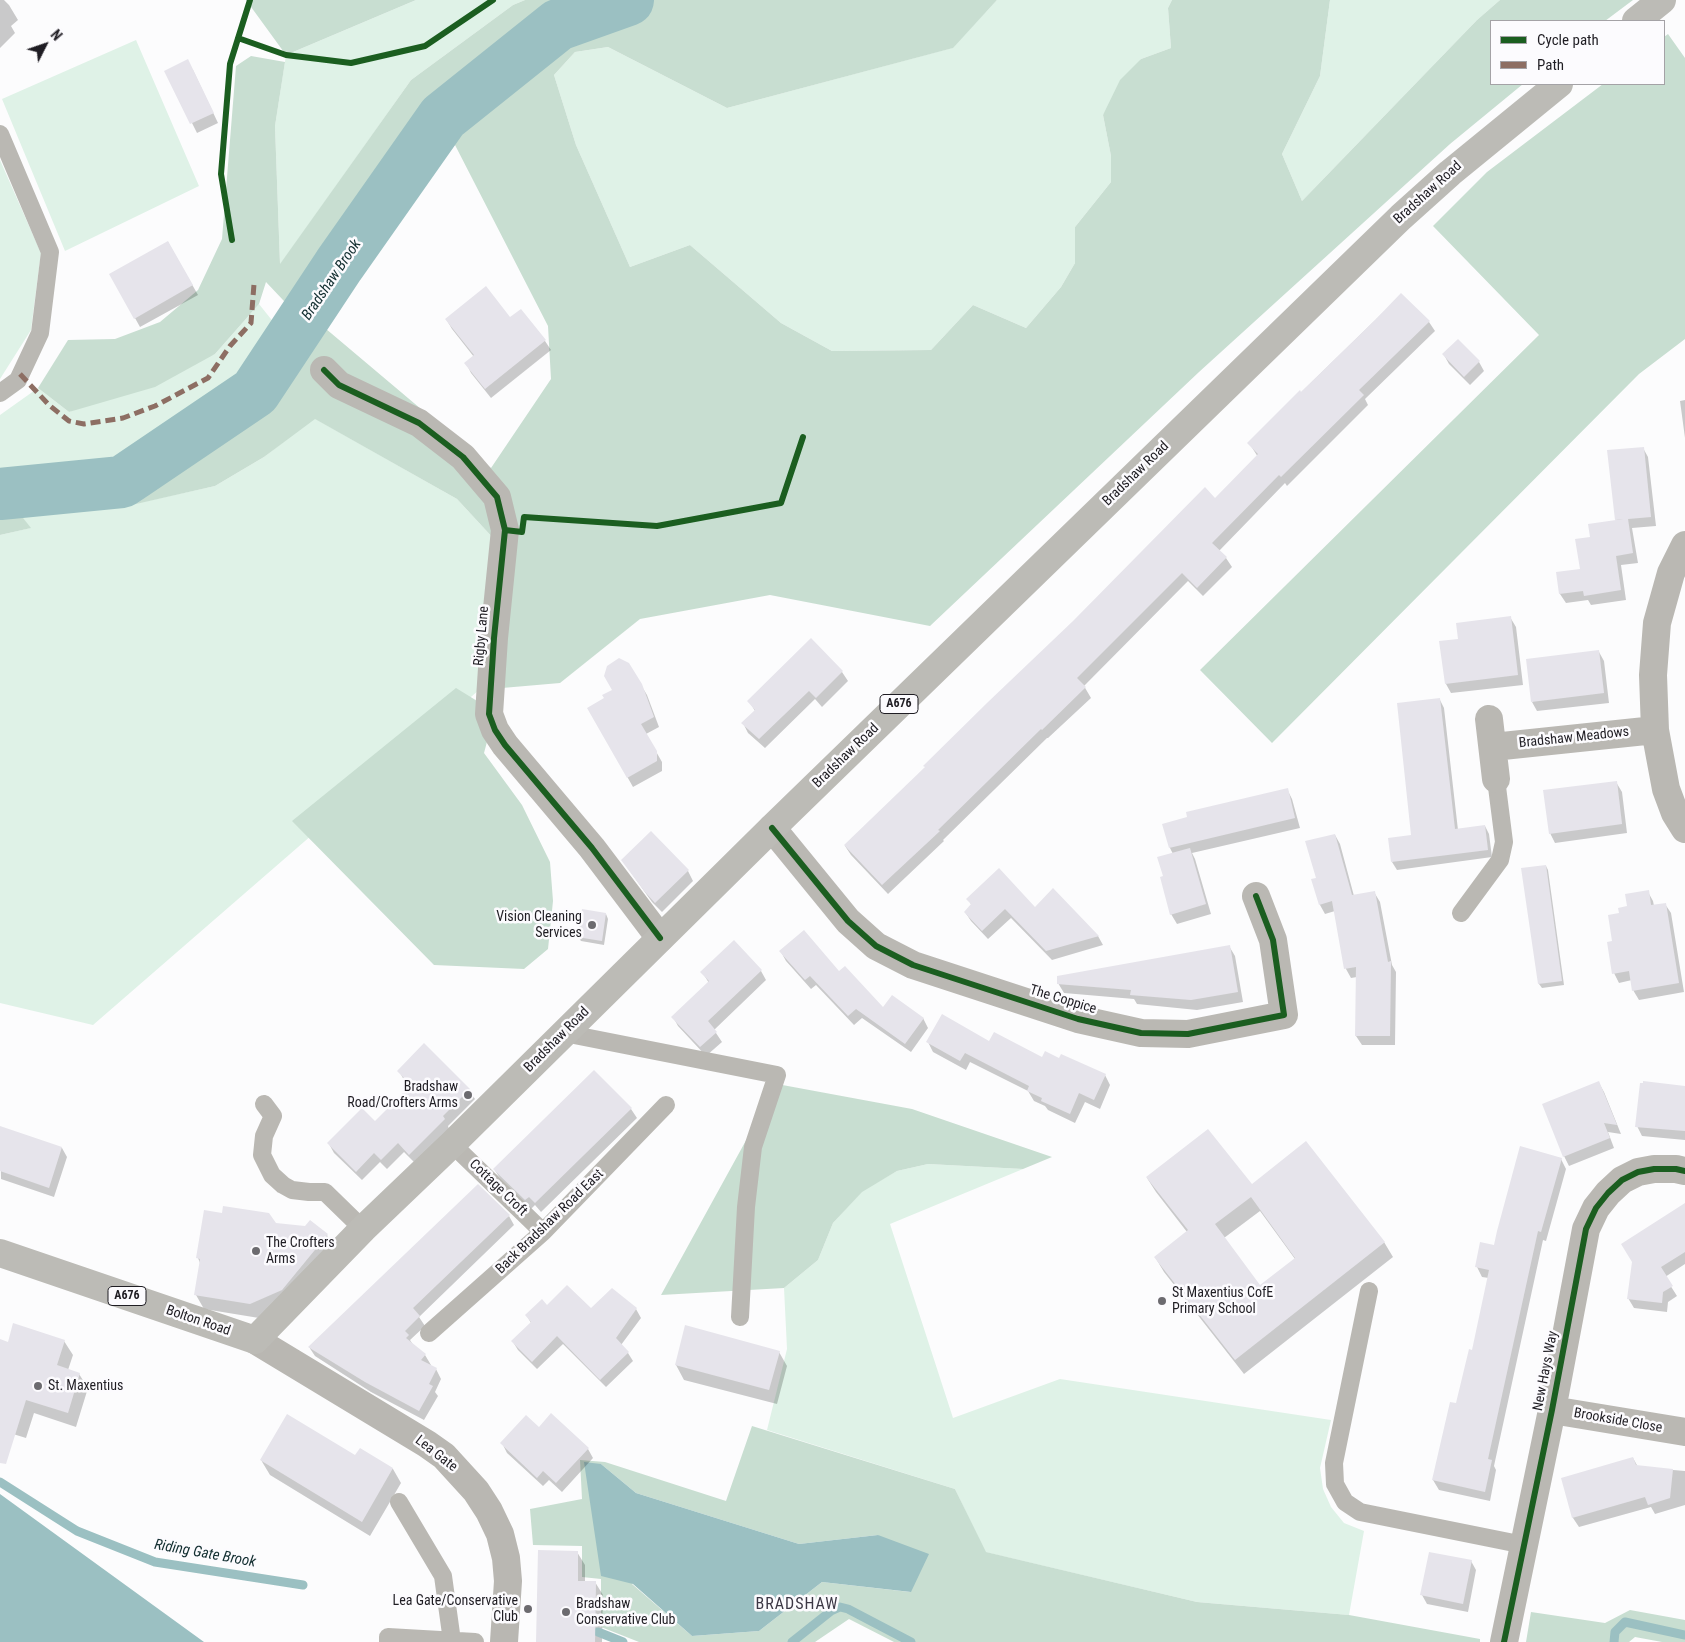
<!DOCTYPE html>
<html>
<head>
<meta charset="utf-8">
<style>
	body { margin:0 }
	#map { position:relative; width:1685px; height:1642px; overflow:hidden; background:#fcfcfd; font-family:"Roboto Condensed",sans-serif }
	canvas { display:block }
	.legend { position:absolute; left:1490px; top:20px; width:175px; height:65px; box-sizing:border-box; background:#fcfbfe; border:1px solid #a4a2a6; margin:0; padding:6px 9px; list-style:none; font-size:15px; color:#1f1d23 }
	.legend li { display:flex; align-items:center; gap:10px; height:25px }
	.legend b { width:25px; border:1px solid #a4a2a6 }
	.north { position:absolute; left:20px; top:20px; width:50px; height:50px; -webkit-text-stroke:4px #fcfbfe; paint-order:stroke; rotate:49deg; font-size:14px; font-weight:700; line-height:20px; text-align:center; color:#1f1d23 }
	.north::after { content:''; display:block; margin:auto; width:18px; height:22px; background:#1f1d23; clip-path:polygon(50% 0,100% 100%,50% 72%,0 100%) }
</style>
</head>
<body>
<div id="map">
<canvas width="1685" height="1642"></canvas>
<ul class="legend">
<li><b style="height:6px;background:#1b5e20"></b>Cycle path</li>
<li><b style="height:6px;background:#8d6e63"></b>Path</li>
</ul>
<div class="north">N</div>
</div>
<script>
const c = document.querySelector('canvas').getContext('2d');
c.lineJoin = 'round';
function paint(path, color) {
  c.fillStyle = color;
  c.fill(path, 'evenodd');
}
function shape(rows) {
  const path = new Path2D();
  for (const r of rows) {
    path.moveTo(r[0], r[1]);
    for (let i = 2; i < r.length; i += 2) path.lineTo(r[i], r[i + 1]);
  }
  return path;
}
function stroke(path, color, width, dash) {
  c.strokeStyle = color;
  c.lineWidth = width;
  c.lineCap = dash ? 'butt' : 'round';
  c.setLineDash(dash || []);
  c.stroke(path);
}
function write(font, color, halo, rows, align = 'center') {
  c.font = font + ' "Roboto Condensed",sans-serif';
  c.lineWidth = 5;
  c.setLineDash([]);
  c.textBaseline = 'middle';
  c.strokeStyle = halo;
  c.fillStyle = color;
  for (const [text, x, y, turn = 0] of rows) {
    c.save();
    c.translate(x, y);
    c.rotate((+turn || 0) * Math.PI / 180);
    c.textAlign = isNaN(turn) ? turn : align;
    if (halo) c.strokeText(text, 0, 0);
    c.fillText(text, 0, 0);
    c.restore();
  }
}
paint(shape([
	[416,0,525,0,513,5,411,80,280,265,275,126,286,55],
	[997,0,1172,0,1168,8,1171,48,1141,59,1103,115,1111,156,1111,182,1075,227,1075,263,1061,287,1026,328,973,305,931,350,832,351,781,323,690,245,630,267,576,145,554,75,575,52,608,47,727,108,952,48],
	[1330,0,1500,0,1477,20,1302,201,1282,154,1320,76],
	[136,40,199,186,65,251,2,99],
	[0,160,41,253,31,330,0,379],
	[259,304,302,358,272,404,138,503,215,486,264,457,314,418,457,499,494,539,479,690,93,1025,0,1003,0,535,30,528,0,489,0,415,38,388,69,412,215,354],
	[928,1164,1023,1169,890,1224,953,1418,1060,1379,1331,1420,1320,1468,1323,1489,1331,1507,1344,1523,1364,1531,1349,1615,1197,1602,985,1552,955,1489,767,1430,787,1349,784,1288,818,1260,833,1223,862,1191,897,1171]
]), '#dff2e7');
paint(shape([
	[246,0,416,0,286,55],
	[525,0,997,0,953,48,727,108,608,47,575,52,554,75,576,145,630,267,690,245,781,323,832,351,931,350,973,305,1026,328,1061,287,1075,263,1075,227,1111,182,1111,156,1103,115,1120,80,1141,59,1171,48,1168,8,1172,0,1330,0,1320,76,1282,154,1302,201,1477,20,1500,0,1633,0,1605,21,1491,21,1491,84,1523,84,1450,144,1199,372,930,626,770,595,640,619,560,683,479,690,494,539,457,499,315,419,264,457,215,486,136,504,272,404,317,336,266,282,259,304,215,354,155,387,69,412,38,388,68,340,115,339,160,322,198,290,222,239,236,66,251,56,285,62,275,126,280,264,411,80,513,5],
	[455,145,548,326,551,379,491,468,319,323,413,184],
	[1668,34,1685,58,1685,339,1639,374,1272,743,1200,670,1539,335,1433,226,1487,172,1603,84,1664,84,1664,37],
	[0,489,31,528,0,535],
	[456,688,495,712,484,753,522,805,550,862,553,901,548,949,524,969,434,965,292,821],
	[777,1084,912,1109,1052,1157,1023,1169,928,1164,897,1171,862,1192,833,1223,818,1260,784,1288,661,1295],
	[752,1426,955,1489,986,1552,1197,1602,1349,1615,1480,1639,1480,1642,894,1642,849,1619,815,1642,639,1642,601,1627,601,1579,582,1577,582,1546,533,1545,530,1509,582,1499,580,1460,605,1462,726,1501],
	[601,1464,636,1493,799,1544,878,1535,910,1592,822,1582,759,1631,692,1636,632,1584],
	[1630,1610,1685,1620,1685,1642,1662,1642,1635,1637,1629,1642,1526,1642,1531,1612,1605,1623]
]), '#c8ded1');
paint(shape([
	[584,1462,601,1464,636,1493,799,1544,878,1535,929,1554,911,1592,822,1582,759,1631,692,1636,633,1584,601,1576],
	[0,1494,204,1642,0,1642]
]), '#9bc0c2');
paint(shape([
	[0,0,4,0,9,5,18,20,11,26,15,33,0,48],
	[193,70,218,123,197,133,166,71],
	[168,242,198,295,140,327,111,275],
	[1401,295,1429,322,1435,331,1365,399,1368,405,1287,486,1285,483,1219,551,1226,558,1232,567,1203,596,1188,581,1084,686,1091,698,1048,738,1047,738,943,840,944,841,888,894,851,855,845,846,1215,499,1258,457,1249,443],
	[446,319,510,319,545,341,551,350,491,398,471,373,466,363,474,357,452,329],
	[1444,355,1479,362,1484,371,1470,385,1449,364],
	[1685,400,1685,438,1680,401],
	[1643,448,1648,457,1656,526,1632,528,1638,563,1621,565,1626,600,1591,605,1588,600,1566,603,1560,594,1558,573,1581,570,1591,538,1617,521,1616,519],
	[1510,617,1516,627,1523,685,1451,693,1446,684,1441,642,1459,640],
	[811,640,842,672,848,681,822,707,815,699,765,748,748,733,743,723,755,711,749,701],
	[1599,652,1604,661,1609,703,1537,711,1532,702],
	[641,685,647,695,659,727,646,734,662,762,662,771,633,787,589,709,606,699,614,690],
	[1440,700,1444,708,1458,830,1485,826,1489,834,1492,857,1397,870,1392,862,1413,836],
	[1616,782,1622,792,1627,833,1555,843,1550,833],
	[1287,789,1292,799,1300,828,1192,853,1195,859,1211,914,1177,924,1171,914,1165,877,1173,854,1170,848,1163,825],
	[651,833,688,871,693,881,662,912,652,902,622,860],
	[1335,835,1340,844,1354,896,1374,892,1380,902,1392,965,1396,972,1395,1045,1362,1045,1356,1036,1357,977,1351,978,1346,969,1335,911,1325,914,1320,905,1317,879],
	[1546,866,1548,870,1564,985,1542,988,1539,984,1523,869],
	[1053,890,1098,936,1103,945,1052,960,1011,918,988,939,971,921,965,912,972,906,968,899,1035,908],
	[1648,892,1653,901,1654,906,1665,904,1671,913,1684,992,1639,1000,1633,990,1632,980,1619,983,1614,973,1614,942,1621,914],
	[606,914,608,919,604,945,581,941,578,937],
	[734,942,761,971,766,980,714,1030,722,1042,706,1056,678,1026,673,1017,709,983,702,972],
	[1229,946,1235,956,1243,1002,1197,1010,1137,1004,1134,999,1064,993,1058,983],
	[781,952,839,973,883,1009,923,1018,928,1028,911,1052,862,1018,854,1025,816,985,811,989,786,961],
	[928,1042,990,1043,1105,1075,1110,1085,1100,1109,1085,1102,1075,1123,1048,1110,1045,1106,1034,1101,1028,1091,970,1062,966,1070,933,1052],
	[399,1071,469,1090,475,1099,448,1126,449,1129,415,1163,404,1152,387,1169,380,1162,362,1180,334,1153,329,1144,375,1123,411,1087,404,1080],
	[594,1071,631,1109,637,1118,541,1212,535,1205,531,1209,500,1178,494,1169],
	[1599,1083,1604,1092,1621,1134,1608,1132,1614,1148,1569,1166,1564,1156],
	[1685,1087,1685,1140,1642,1136,1637,1126],
	[0,1127,62,1148,67,1157,54,1197,1,1179],
	[1561,1159,1566,1169,1546,1241,1543,1240,1494,1466,1496,1470,1490,1501,1439,1490,1433,1480,1473,1352,1489,1278,1482,1277,1477,1267,1495,1247],
	[1147,1178,1252,1186,1384,1242,1393,1257,1244,1374,1164,1272,1155,1257,1187,1232,1156,1192],
	[1260,1211,1295,1259,1260,1286,1224,1238],
	[509,1216,514,1225,419,1317,425,1326,410,1340,414,1346,425,1355,431,1365,429,1366,436,1369,441,1379,435,1392,438,1396,424,1420,371,1392,315,1356,309,1347],
	[1685,1220,1685,1264,1665,1277,1677,1296,1668,1302,1667,1312,1634,1308,1628,1298,1633,1262],
	[276,1224,327,1235,335,1249,259,1318,204,1309,196,1295,200,1263,198,1258],
	[547,1307,636,1309,641,1318,621,1345,628,1353,633,1361,606,1387,563,1344,537,1369,518,1350,513,1342,531,1323,527,1316],
	[0,1340,8,1343,64,1341,73,1355,68,1370,79,1374,88,1388,76,1427,34,1413,26,1438,0,1430],
	[779,1352,787,1366,777,1404,684,1380,676,1365],
	[539,1428,588,1449,593,1458,562,1492,549,1480,543,1486,507,1453,502,1443],
	[360,1449,393,1469,401,1483,370,1536,270,1475,261,1460,356,1457],
	[1633,1458,1638,1467,1685,1471,1685,1505,1655,1514,1651,1507,1579,1527,1573,1518,1562,1479],
	[577,1552,585,1565,585,1582,595,1582,603,1595,602,1642,537,1642],
	[1471,1561,1476,1570,1468,1612,1427,1604,1422,1595]
]), '#0003');
stroke(shape([
	[0,1482,77,1531,155,1562,303,1585],
	[598,1632,623,1642],
	[792,1642,831,1611,840,1607,848,1609,911,1642],
	[1614,1642,1615,1632,1625,1622,1685,1635]
]), '#9bc0c2', 9);
stroke(shape([
	[0,494,122,482,255,392,339,265,443,117,558,25,628,0]
]), '#9bc0c2', 52);
paint(shape([
	[188,59,214,113,190,124,164,71],
	[168,241,193,285,134,319,109,274],
	[486,286,510,317,521,309,546,340,485,389,464,363,474,355,445,319],
	[1401,293,1430,321,1359,390,1364,395,1281,477,1279,475,1212,543,1227,557,1197,588,1182,573,1077,678,1086,687,1042,730,1041,729,938,830,940,831,882,885,844,845,925,767,923,766,988,702,1073,621,1205,487,1215,498,1258,454,1247,443,1300,390,1301,392,1375,320],
	[1458,339,1480,361,1464,377,1442,354],
	[1644,447,1651,517,1628,519,1633,553,1616,556,1621,590,1584,596,1583,591,1559,594,1556,572,1580,569,1575,539,1590,537,1588,524,1623,519,1615,520,1607,450],
	[1511,616,1518,675,1445,684,1439,641,1458,639,1456,623],
	[811,638,843,671,816,698,809,691,759,739,741,723,755,710,747,701],
	[1599,650,1604,693,1531,702,1526,659],
	[619,658,629,663,642,684,654,717,641,724,657,751,657,761,627,778,587,708,604,698,602,695,612,690,604,676,607,666],
	[1440,698,1455,829,1485,825,1488,850,1391,862,1388,838,1411,835,1397,703],
	[1617,781,1622,824,1549,834,1543,790],
	[1288,788,1295,818,1169,848,1162,824,1187,817,1186,812],
	[651,831,689,870,655,903,645,892,621,860],
	[1335,834,1352,895,1375,891,1388,962,1391,961,1390,1036,1355,1036,1356,967,1344,969,1332,901,1319,905,1311,879,1316,878,1305,841],
	[1190,848,1206,904,1170,915,1160,877,1163,876,1157,857],
	[1546,865,1562,981,1538,984,1521,868],
	[999,868,1035,907,1053,888,1099,936,1046,951,1005,909,982,931,964,912,971,904,966,899],
	[1649,890,1651,905,1666,903,1679,983,1632,991,1629,971,1612,974,1607,942,1612,941,1608,915,1619,913,1618,908,1627,906,1625,894],
	[582,909,606,913,602,941,577,937],
	[804,930,839,971,845,966,883,1007,892,995,924,1018,905,1044,856,1009,848,1016,810,976,805,980,779,951],
	[734,940,762,970,708,1021,717,1032,700,1047,671,1017,709,981,700,972],
	[1230,945,1238,992,1191,1000,1130,995,1131,990,1057,984,1057,976],
	[942,1014,989,1041,994,1032,1042,1057,1045,1051,1059,1058,1061,1054,1106,1074,1094,1100,1079,1093,1070,1114,1041,1101,1042,1098,1027,1091,1029,1086,965,1053,960,1061,926,1042],
	[424,1043,470,1089,443,1116,445,1119,409,1155,398,1143,381,1160,374,1153,356,1172,327,1143,362,1108,375,1121,411,1085,397,1071],
	[594,1070,632,1108,535,1203,529,1197,525,1200,493,1169],
	[1599,1081,1617,1125,1604,1123,1610,1138,1563,1157,1542,1104],
	[1643,1081,1685,1086,1685,1131,1635,1127,1640,1083,1643,1083],
	[0,1126,62,1147,49,1188,0,1171],
	[1208,1129,1252,1184,1306,1141,1385,1242,1235,1360,1154,1257,1188,1230,1146,1177],
	[1251,1197,1295,1258,1260,1285,1215,1224],
	[1520,1146,1562,1158,1541,1232,1538,1231,1488,1459,1492,1460,1485,1492,1432,1480,1450,1402,1456,1403,1469,1349,1472,1350,1489,1270,1475,1267,1480,1242,1494,1245,1497,1231],
	[478,1184,510,1215,413,1308,420,1316,405,1331,409,1335,406,1338,426,1354,421,1360,437,1368,429,1384,433,1386,419,1411,365,1382,308,1347],
	[1685,1203,1685,1252,1661,1267,1673,1286,1663,1292,1662,1303,1627,1299,1632,1262,1621,1244],
	[223,1206,269,1213,276,1223,305,1226,310,1220,328,1234,282,1290,250,1304,194,1295,200,1259,196,1258,204,1210,222,1213],
	[567,1285,591,1308,612,1288,637,1308,616,1338,629,1352,600,1380,557,1336,532,1362,511,1341,531,1322,525,1315,542,1299,547,1305],
	[13,1323,65,1340,57,1365,80,1373,68,1413,26,1400,6,1464,0,1463,0,1339,8,1342],
	[685,1325,780,1351,769,1390,675,1365],
	[551,1413,589,1448,556,1483,543,1471,537,1478,500,1443,526,1415,539,1427],
	[287,1414,355,1455,360,1448,393,1468,362,1522,260,1460],
	[1633,1457,1636,1465,1673,1469,1670,1498,1648,1505,1645,1497,1572,1518,1561,1478],
	[538,1550,578,1551,578,1581,596,1581,595,1642,536,1642],
	[1429,1552,1472,1560,1463,1604,1420,1595]
]), '#e6e4eb');
stroke(shape([
	[0,134,50,252,40,333,18,380,0,393],
	[1461,913,1500,860,1504,842,1496,779],
	[564,1033,777,1075,753,1147,746,1207,740,1317],
	[264,1104,273,1116,264,1136,262,1155,272,1175,283,1185,292,1190,309,1192,325,1192,363,1229],
	[452,1144,543,1232],
	[1369,1291,1334,1463,1335,1484,1345,1502,1360,1512,1524,1545],
	[429,1333,543,1232,666,1105],
	[399,1502,443,1576,452,1641],
	[388,1642,388,1637,475,1642]
]), '#bab8b3', 18);
stroke(shape([
	[324,370,339,385,419,423,463,457,497,497,505,530,494,638,489,714,495,730,505,745,592,848,660,938],
	[1685,545,1671,573,1657,623,1653,675,1655,730,1666,789,1675,813,1685,829],
	[1489,719,1496,779],
	[1493,747,1655,730],
	[772,828,848,921,876,946,913,965,1078,1019,1141,1033,1188,1034,1284,1015,1273,940,1256,896],
	[1552,1410,1685,1432],
	[1504,1642,1552,1410,1586,1229,1596,1208,1608,1193,1622,1180,1638,1172,1654,1169,1676,1169,1685,1171]
]), '#bab8b3', 28);
stroke(shape([
	[255,1340,427,1444,444,1456,476,1491,489,1511,500,1534,506,1558,508,1581,504,1642]
]), '#b9b7b2', 28);
stroke(shape([
	[1636,21,1662,0],
	[0,1253,255,1340,363,1229,452,1144,772,828,1401,217,1450,173,1559,84]
]), '#bcbbb6', 28);
stroke(shape([
	[20,374,49,405,69,421,84,424,123,418,155,406,208,378,230,346,251,323,254,284]
]), '#8d6e63', 5, [10, 5]);
stroke(shape([
	[238,38,286,55,351,63,425,46,493,0],
	[232,240,221,174,230,64,250,0],
	[324,370,339,385,419,423,463,457,497,497,505,530,494,638,489,714,495,730,505,745,592,848,660,938],
	[505,530,522,532,524,517,657,526,781,503,803,437],
	[772,828,848,921,876,946,913,965,1078,1019,1141,1033,1188,1034,1284,1015,1273,940,1256,896],
	[1504,1642,1552,1410,1586,1229,1596,1208,1608,1193,1622,1180,1638,1172,1654,1169,1676,1169,1685,1171]
]), '#1b5e20', 6);
for (const [x, y, r, color] of [
	[592,925,5,"#6c6b6f"],
	[468,1095,5,"#6c6b6f"],
	[256,1251,5,"#6c6b6f"],
	[1162,1301,5,"#6c6b6f"],
	[38,1386,5,"#6c6b6f"],
	[528,1609,5,"#6c6b6f"],
	[566,1612,5,"#6c6b6f"]
]) {
  const dot = new Path2D();
  dot.arc(x, y, r, 0, 2 * Math.PI);
  c.fillStyle = color;
  c.fill(dot);
  stroke(dot, '#fcfbfe', 2);
}
for (const [x, y, w] of [
	[899,704,38],
	[127,1296,38]
]) {
  const box = new Path2D();
  box.roundRect(x - w / 2, y - 9.5, w, 19, 4);
  c.fillStyle = '#fcfbfe';
  c.fill(box);
  stroke(box, '#1f1d23', 1);
}
write('bold 12px', '#1f1d23', null, [
	["A676",899,704],
	["A676",127,1296]
]);
write('14px', '#1f1d23', '#fcfbfe', [
	["Bradshaw Road",1428,193,-42],
	["Bradshaw Road",1136,474,-44],
	["Rigby Lane",482,636,-85],
	["Bradshaw Meadows",1574,738,-6],
	["Bradshaw Road",846,756,-44],
	["The Coppice",1063,1000,17],
	["Bradshaw Road",557,1040,-45],
	["Cottage Croft",498,1188,44],
	["Back Bradshaw Road East",550,1222,-44],
	["Bolton Road",198,1321,19],
	["New Hays Way",1546,1371,-79],
	["Brookside Close",1618,1421,10],
	["Lea Gate",436,1454,38]
]);
write('14px', '#1f1d23', '#fcfbfe', [
	["Vision Cleaning",582,917,"right"],
	["Services",582,933,"right"],
	["Bradshaw",458,1087,"right"],
	["Road/Crofters Arms",458,1103,"right"],
	["The Crofters",266,1243],
	["Arms",266,1259],
	["St Maxentius CofE",1172,1293],
	["Primary School",1172,1309],
	["St. Maxentius",48,1386],
	["Lea Gate/Conservative",518,1601,"right"],
	["Club",518,1617,"right"],
	["Bradshaw",576,1604],
	["Conservative Club",576,1620]
], 'left');
write('italic 15px', '#122e30', '#fcfbfe', [
	["Bradshaw Brook",332,280,-56],
	["Riding Gate Brook",205,1554,10]
]);
c.letterSpacing = '1px';
write('16px', '#3c3845', '#fcfbfe', [
	["BRADSHAW",797,1605]
]);
c.letterSpacing = '0px';
</script>
</body>
</html>
